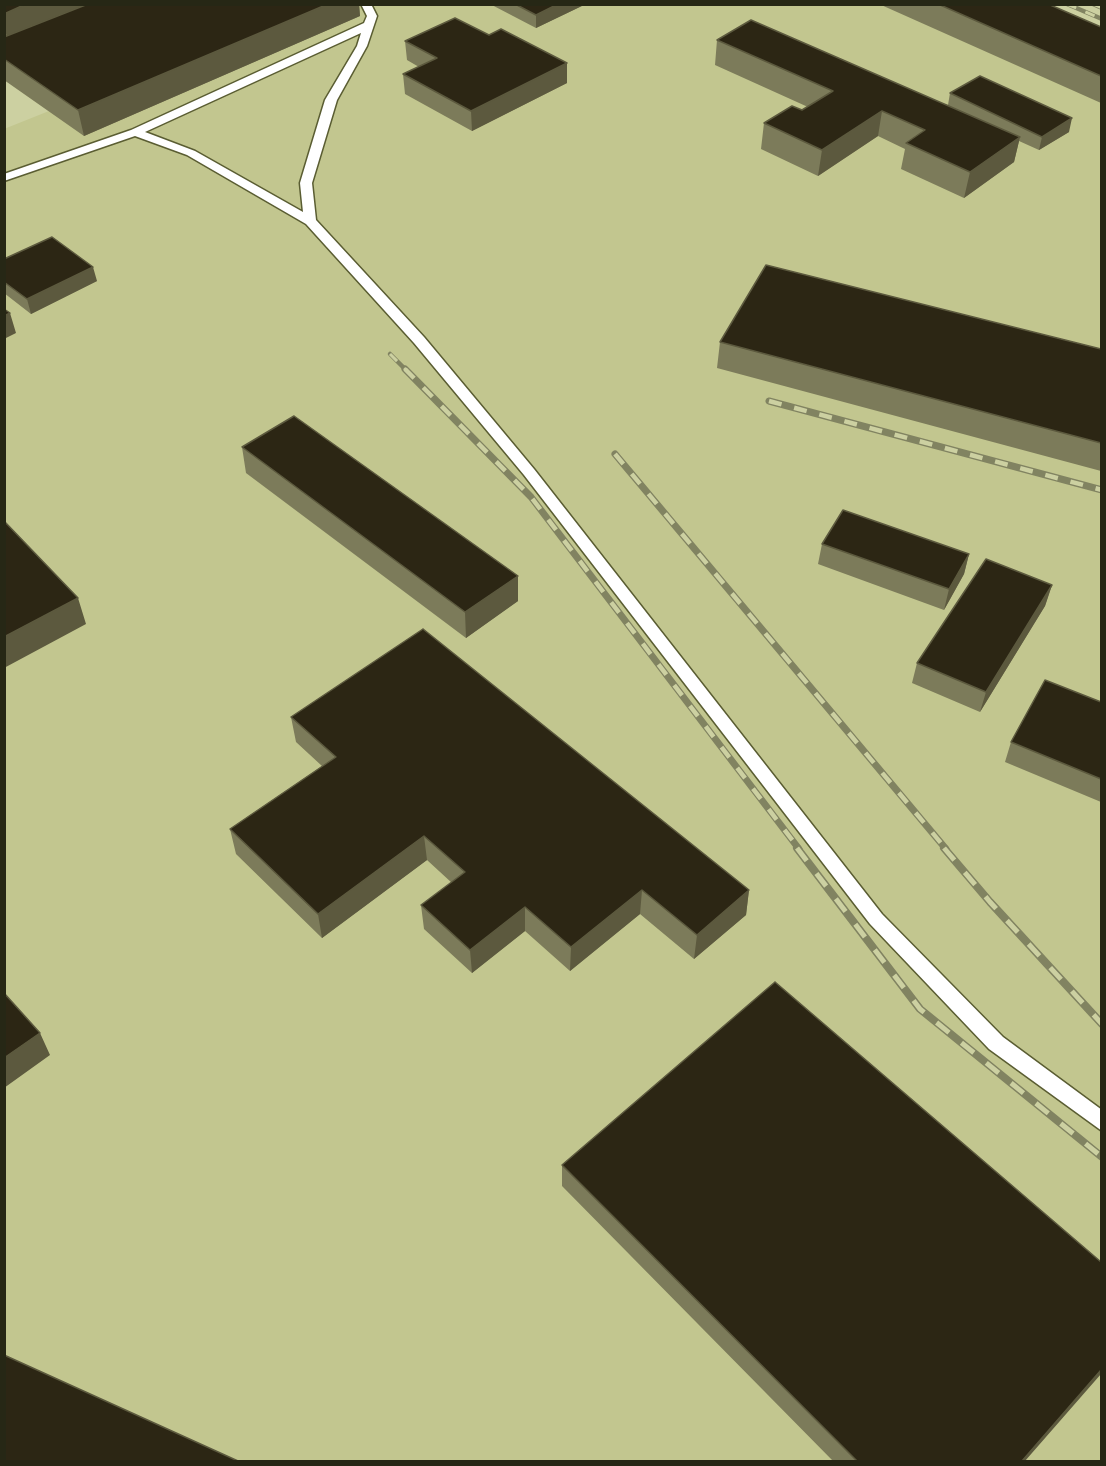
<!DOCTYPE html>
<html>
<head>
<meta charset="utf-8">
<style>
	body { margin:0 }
	#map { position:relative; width:1106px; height:1466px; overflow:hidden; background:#ccd0a1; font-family:Roboto,sans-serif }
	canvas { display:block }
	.frame { position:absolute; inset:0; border:6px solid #262715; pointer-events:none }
</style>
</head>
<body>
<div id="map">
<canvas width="1106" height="1466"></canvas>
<div class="frame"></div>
</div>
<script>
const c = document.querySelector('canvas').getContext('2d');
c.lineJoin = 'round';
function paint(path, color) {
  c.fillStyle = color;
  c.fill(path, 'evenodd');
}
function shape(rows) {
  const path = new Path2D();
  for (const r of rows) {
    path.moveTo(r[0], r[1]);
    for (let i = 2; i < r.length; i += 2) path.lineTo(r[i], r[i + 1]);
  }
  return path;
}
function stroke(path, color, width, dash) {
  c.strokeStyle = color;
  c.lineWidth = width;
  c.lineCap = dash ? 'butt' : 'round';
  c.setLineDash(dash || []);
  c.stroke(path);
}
paint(shape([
	[5,4,985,4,1101,54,1101,1461,5,1461,4,129,49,111,5,80]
]), '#c2c68f');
const service = shape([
	[361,4,371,4,377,16,367,46,337,100,312,183,316,220,424,337,534,469,882,914,1003,1037,1102,1110,1102,1131,989,1049,870,924,524,475,414,343,306,224,187,155,135,136,4,181,4,174,131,130,364,23,367,16,361,4],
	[361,33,357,46,325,100,300,183,303,212,195,151,145,132,361,33]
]);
stroke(service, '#5a5d32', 3);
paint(service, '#fff');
const railFar2 = shape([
	[1067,4,1102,19],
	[1093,4,1102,8],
	[390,354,407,371]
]);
const railFar1 = shape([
	[405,369,531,497,799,849],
	[769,401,1102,490],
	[615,454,946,849]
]);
const rail = shape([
	[797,848,920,1009,1102,1157],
	[944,848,990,902,1102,1024]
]);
stroke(railFar2, '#818361', 4.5);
stroke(railFar1, '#818361', 7);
stroke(rail, '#818361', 8);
stroke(railFar2, '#ccd0a1', 3, [10]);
stroke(railFar1, '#ccd0a1', 4.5, [13]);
stroke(rail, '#ccd0a1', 5, [16]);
paint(shape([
	[4,4,359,4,360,16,84,136,4,80],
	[490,4,586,4,536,28],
	[879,4,1048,4,1101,27,1101,103],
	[489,35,567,63,567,83,472,131,405,94,403,74,419,67,407,60,405,41],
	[717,40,948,105,950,93,1069,132,1039,150,1019,141,1014,162,964,198,901,169,905,149,878,136,818,176,761,149,764,123,802,110,808,107,715,65],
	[4,259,97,281,31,314,4,293],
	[720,342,1101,349,1101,471,717,368],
	[242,447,518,576,518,601,466,638,246,473],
	[822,544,969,554,964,574,944,610,818,564],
	[1052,585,1045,606,980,712,912,683,917,663],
	[1101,702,1101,802,1005,762,1011,742],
	[291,717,749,890,746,915,694,959,640,914,570,971,525,931,472,973,424,929,421,905,452,883,427,860,322,938,236,854,230,829,322,766,296,742],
	[562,1165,1025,1461,833,1461,562,1186]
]), '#7c7b5a');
paint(shape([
	[26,4,87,4,8,40,4,27,4,14],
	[328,4,359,4,360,16,84,136,78,110],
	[558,4,586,4,536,28,536,15],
	[567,63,567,83,472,131,471,111],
	[882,111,878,136,818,176,822,150],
	[1072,118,1069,132,1039,150,1042,137],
	[1020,137,1014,162,964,198,970,172],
	[93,267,97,281,31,314,27,299],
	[10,313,16,333,4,339,4,316],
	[969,554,964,574,944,610,949,589],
	[518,576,518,601,466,638,465,612],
	[1052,585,1045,606,980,712,986,692],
	[78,598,86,624,4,668,4,637],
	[424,836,427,860,322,938,318,914],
	[642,890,640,914,570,971,571,947],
	[749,890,746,915,694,959,697,935],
	[525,907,525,931,472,973,470,950],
	[40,1033,50,1055,4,1088,4,1058],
	[1101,1370,1101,1374,1025,1461,1022,1461]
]), '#5c593e');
const building = shape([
	[4,4,26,4,4,14,4,4],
	[88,4,328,4,78,110,4,59,4,37,88,4],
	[515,4,558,4,536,15,515,4],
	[938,4,1048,4,1101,27,1101,76,938,4],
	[455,18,489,35,501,29,567,63,471,111,403,74,437,58,405,41,455,18],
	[751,20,1020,137,970,172,906,143,925,130,882,111,822,150,764,123,792,106,802,110,833,91,717,40,751,20],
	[980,76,1072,118,1042,137,950,93,980,76],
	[52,237,93,267,27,299,4,282,4,259,52,237],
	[766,265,1101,349,1101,443,720,342,766,265],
	[4,309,10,313,4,316,4,309],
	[294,416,518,576,465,612,242,447,294,416],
	[843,510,969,554,949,589,822,544,843,510],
	[4,521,78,598,4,637,4,521],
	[986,559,1052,585,986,692,917,663,986,559],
	[423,629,749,890,697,935,642,890,571,947,525,907,470,950,421,905,465,872,424,836,318,914,230,829,336,757,291,717,423,629],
	[1045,680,1101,702,1101,779,1011,742,1045,680],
	[775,982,1101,1262,1101,1370,1022,1461,857,1461,562,1165,775,982],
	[4,993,40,1033,4,1058,4,993],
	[4,1355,238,1461,4,1461,4,1355]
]);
paint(building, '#2c2614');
stroke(building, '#5c593e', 1.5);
</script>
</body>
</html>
